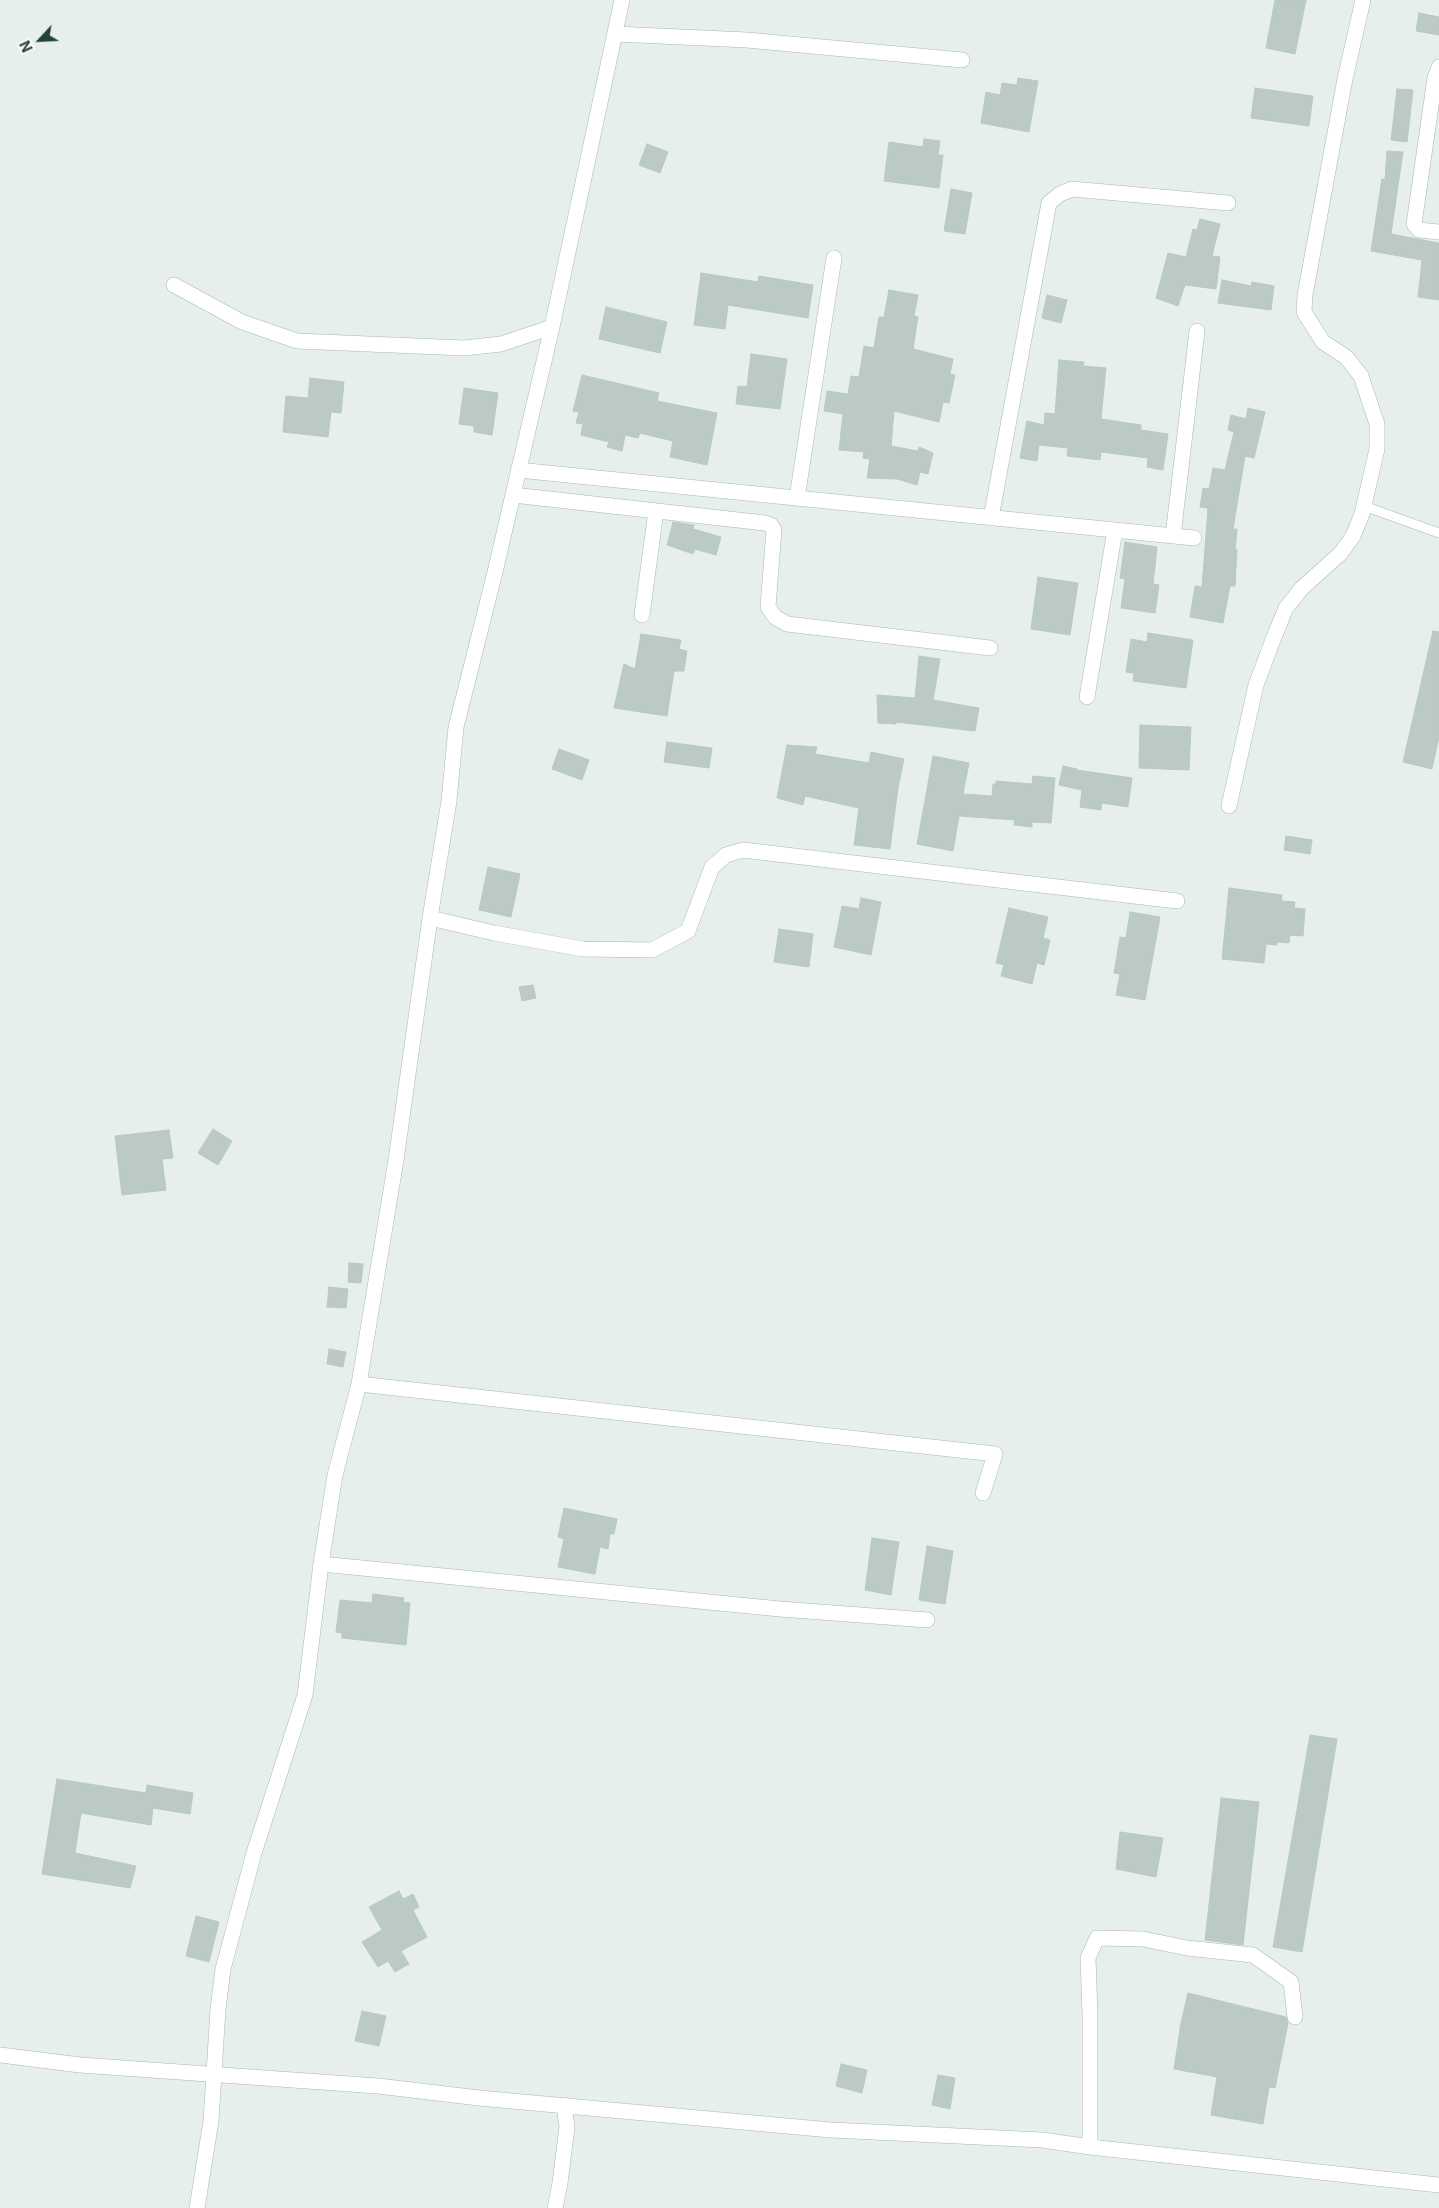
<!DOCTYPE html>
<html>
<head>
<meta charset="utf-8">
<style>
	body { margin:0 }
	#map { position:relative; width:1439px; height:2208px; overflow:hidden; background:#e6efeb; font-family:Inter,sans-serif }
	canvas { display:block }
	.north { position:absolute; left:15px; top:15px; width:50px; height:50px; -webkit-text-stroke:4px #f7fbf9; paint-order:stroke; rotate:245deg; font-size:14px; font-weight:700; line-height:20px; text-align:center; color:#24423a }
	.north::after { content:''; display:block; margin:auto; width:18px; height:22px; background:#24423a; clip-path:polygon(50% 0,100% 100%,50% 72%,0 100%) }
</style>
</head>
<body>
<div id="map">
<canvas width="1439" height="2208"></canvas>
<div class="north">N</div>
</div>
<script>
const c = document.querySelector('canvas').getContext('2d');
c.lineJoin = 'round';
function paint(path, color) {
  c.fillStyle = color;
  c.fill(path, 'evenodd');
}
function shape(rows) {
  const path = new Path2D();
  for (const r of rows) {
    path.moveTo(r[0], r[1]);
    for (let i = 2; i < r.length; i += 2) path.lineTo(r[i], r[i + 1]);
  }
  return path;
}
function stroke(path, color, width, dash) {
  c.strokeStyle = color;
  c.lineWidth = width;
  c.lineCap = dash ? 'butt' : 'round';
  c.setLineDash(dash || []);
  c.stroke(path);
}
const building = shape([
	[1275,0,1306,0,1295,54,1266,48,1275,0],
	[1419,13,1439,17,1439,35,1416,31,1419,13],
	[1018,78,1038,81,1029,132,981,123,986,92,1000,95,1002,83,1017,85,1018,78],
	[1255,88,1313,96,1309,126,1251,118,1255,88],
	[1397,89,1413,90,1407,142,1391,140,1397,89],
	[924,139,940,141,938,155,943,155,939,188,884,181,889,142,923,147,924,139],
	[647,144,668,152,660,173,639,165,647,144],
	[1387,151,1403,152,1391,234,1439,243,1439,300,1418,297,1422,260,1371,251,1382,179,1385,180,1387,151],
	[951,189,972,193,965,234,944,231,951,189],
	[1200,219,1220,224,1212,256,1220,257,1216,289,1185,285,1178,306,1156,298,1168,253,1186,257,1193,229,1197,230,1200,219],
	[701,273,758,282,759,276,813,285,808,318,728,305,725,329,694,325,701,273],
	[1222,280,1251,286,1252,282,1274,286,1271,310,1218,303,1222,280],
	[889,290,918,295,914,316,918,317,913,349,953,359,950,374,955,375,949,403,943,402,939,422,894,411,891,446,918,451,919,447,933,453,928,474,920,472,917,485,897,479,867,478,870,459,863,458,864,452,839,450,843,414,824,411,827,391,848,394,851,376,859,377,864,346,874,348,879,317,884,317,889,290],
	[1047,295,1067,300,1061,323,1042,318,1047,295],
	[606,307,667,322,660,353,599,339,606,307],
	[751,354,787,359,780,409,736,404,738,386,747,387,751,354],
	[1059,360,1084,362,1083,366,1106,368,1101,419,1141,425,1141,430,1168,434,1163,470,1147,467,1148,458,1101,452,1100,460,1067,456,1068,448,1039,445,1037,461,1020,458,1027,421,1044,425,1045,413,1055,414,1059,360],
	[582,375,659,393,657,401,717,413,707,465,670,457,673,441,640,433,638,438,625,435,622,451,607,447,609,442,581,435,583,424,576,423,579,412,573,411,582,375],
	[310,378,344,382,341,413,331,412,328,437,283,432,286,396,308,398,310,378],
	[464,388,498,393,492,435,474,432,474,426,459,424,464,388],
	[1248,408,1265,412,1254,458,1245,456,1233,529,1237,529,1235,550,1237,550,1235,586,1230,586,1223,623,1190,617,1195,586,1202,587,1208,508,1200,507,1203,488,1209,489,1213,468,1225,470,1234,432,1228,430,1231,415,1246,419,1248,408],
	[673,522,694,525,693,529,721,537,716,555,695,549,693,554,667,545,673,522],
	[1125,542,1157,547,1153,584,1159,585,1155,613,1121,608,1125,579,1120,578,1125,542],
	[1038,577,1078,583,1070,635,1031,629,1038,577],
	[1433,631,1439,632,1439,736,1432,769,1403,762,1433,631],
	[1148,633,1193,640,1186,688,1133,681,1134,673,1126,672,1131,639,1147,642,1148,633],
	[641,634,681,640,679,649,687,651,684,671,674,671,667,716,614,708,624,664,635,669,641,634],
	[919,656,940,659,933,700,979,708,975,731,896,722,896,724,878,723,877,695,915,698,919,656],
	[1140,725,1191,727,1189,770,1139,768,1140,725],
	[667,742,712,748,709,768,664,762,667,742],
	[787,745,817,747,815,754,869,763,871,752,904,759,898,788,890,849,854,845,859,808,805,796,803,805,777,798,787,745],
	[559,749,589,760,582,780,552,769,559,749],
	[933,756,969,763,963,794,992,796,993,784,996,784,996,781,1032,784,1033,776,1055,778,1051,823,1032,822,1032,827,1014,825,1015,820,959,816,953,851,917,844,933,756],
	[1063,766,1077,769,1077,770,1132,778,1128,807,1102,803,1101,810,1080,807,1082,790,1059,785,1063,766],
	[1286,836,1312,840,1310,854,1284,850,1286,836],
	[488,867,520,874,511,917,479,910,488,867],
	[1229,888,1282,895,1281,901,1295,902,1294,908,1305,909,1303,936,1290,935,1289,943,1277,942,1277,945,1266,944,1264,963,1222,959,1229,888],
	[861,898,881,902,871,955,834,947,842,906,859,909,861,898],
	[1009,908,1048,917,1043,938,1050,940,1044,965,1037,963,1032,984,1001,976,1004,965,996,963,1009,908],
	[1130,912,1160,917,1145,1000,1116,995,1120,974,1114,973,1120,937,1126,938,1130,912],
	[779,929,813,934,809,967,774,962,779,929],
	[533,985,536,998,522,1001,519,987,533,985],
	[213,1129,232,1141,218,1165,198,1153,213,1129],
	[169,1130,173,1158,162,1159,166,1190,122,1195,115,1136,169,1130],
	[349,1263,363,1264,361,1283,348,1282,349,1263],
	[329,1287,348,1289,346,1308,327,1307,329,1287],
	[329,1349,346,1352,343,1367,327,1364,329,1349],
	[564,1508,617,1519,614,1534,610,1534,608,1549,600,1547,595,1574,558,1567,564,1539,558,1537,564,1508],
	[872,1538,899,1542,891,1595,865,1590,872,1538],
	[927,1546,953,1551,945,1604,919,1600,927,1546],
	[373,1594,404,1598,403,1602,410,1603,406,1645,342,1638,342,1633,336,1632,340,1600,372,1603,373,1594],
	[1310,1735,1337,1739,1302,1952,1273,1947,1310,1735],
	[57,1779,146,1793,147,1785,193,1793,190,1814,153,1808,151,1825,81,1813,75,1853,136,1866,130,1888,42,1874,57,1779],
	[1221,1798,1259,1802,1243,1945,1205,1940,1221,1798],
	[1120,1832,1163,1838,1156,1877,1116,1869,1120,1832],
	[399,1891,403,1899,413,1894,419,1907,413,1910,427,1937,401,1951,409,1964,395,1972,388,1961,378,1967,362,1942,382,1930,369,1907,399,1891],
	[196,1916,219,1922,209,1962,186,1956,196,1916],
	[1188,1993,1286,2017,1288,2023,1275,2088,1269,2087,1263,2124,1211,2115,1217,2077,1174,2069,1181,2023,1188,1993],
	[362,2011,386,2016,379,2046,355,2041,362,2011],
	[841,2064,867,2070,862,2093,836,2086,841,2064],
	[938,2075,955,2078,950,2109,932,2105,938,2075]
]);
paint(building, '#bbcac4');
stroke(building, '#b8c9c2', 1);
const service = shape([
	[1364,506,1439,533]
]);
const minor = shape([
	[615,34,747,40,962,60],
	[1439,67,1435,78,1414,224,1419,230,1439,232],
	[174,285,242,322,297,341,464,348,501,344,552,327],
	[518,470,1194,538],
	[513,495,765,523,771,525,774,530,768,607,775,617,787,624,990,648],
	[797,498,834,258],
	[991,518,1049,203,1060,194,1072,189,1228,203],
	[1173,536,1197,331],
	[642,615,656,511],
	[1087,697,1115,530],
	[1229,806,1256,685,1274,637,1286,608,1302,588,1341,553,1353,536,1362,514,1377,449,1377,424,1361,376,1346,357,1323,342,1304,312,1305,295,1345,79,1363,0],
	[430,918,494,933,583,949,652,950,688,931,712,867,726,855,743,850,1177,901],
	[359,1384,995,1454,983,1493],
	[321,1564,780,1609,927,1620],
	[0,2055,80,2065,378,2086,479,2098,831,2130,1042,2140,1090,2147,1439,2185],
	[1090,2147,1090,2014,1088,1958,1097,1938,1143,1939,1187,1948,1253,1955,1291,1982,1295,2017],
	[197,2208,211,2121,218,2009,223,1969,254,1853,305,1695,321,1564,335,1475,359,1384,396,1160,430,918,449,801,456,727,495,572,552,327,622,0],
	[555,2208,560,2183,567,2127,564,2105]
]);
stroke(service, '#a8b8b2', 10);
stroke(minor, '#a8b8b2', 16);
stroke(service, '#fff', 9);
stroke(minor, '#fff', 15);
</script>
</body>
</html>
